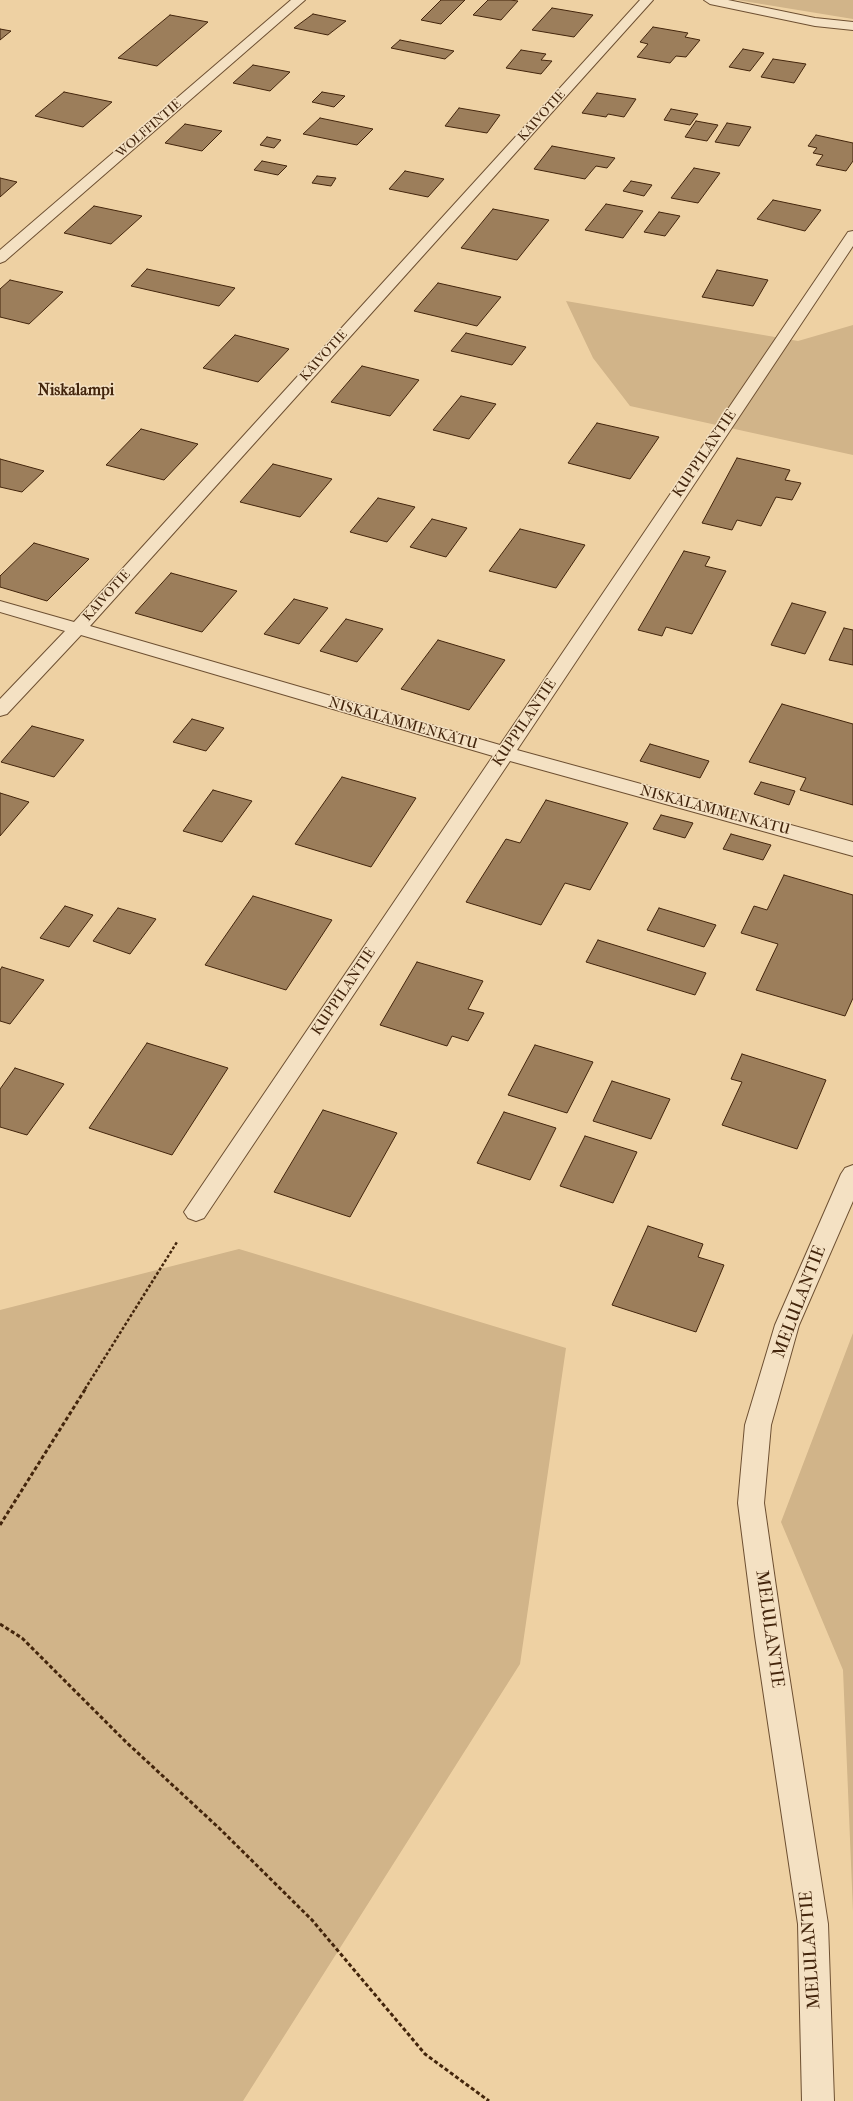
<!DOCTYPE html>
<html>
<head>
<meta charset="utf-8">
<style>
	body { margin:0 }
	canvas { display:block; background:#eed1a3 }
</style>
</head>
<body>
<canvas width="853" height="2101"></canvas>
<script>
const c = document.querySelector('canvas').getContext('2d');
c.lineJoin = 'round';
function paint(path, color) {
  c.fillStyle = color;
  c.fill(path, 'evenodd');
}
function shape(rows) {
  const path = new Path2D();
  for (const r of rows) {
    path.moveTo(r[0], r[1]);
    for (let i = 2; i < r.length; i += 2) path.lineTo(r[i], r[i + 1]);
  }
  return path;
}
function stroke(path, color, width, dash) {
  c.strokeStyle = color;
  c.lineWidth = width;
  c.lineCap = dash ? 'butt' : 'round';
  c.setLineDash(dash || []);
  c.stroke(path);
}
function write(font, color, halo, rows, align = 'center') {
  c.font = font + ' "IM FELL French Canon",serif';
  c.lineWidth = 3;
  c.setLineDash([]);
  c.textBaseline = 'middle';
  c.strokeStyle = halo;
  c.fillStyle = color;
  for (const [text, x, y, turn = 0] of rows) {
    c.save();
    c.translate(x, y);
    c.rotate((+turn || 0) * Math.PI / 180);
    c.textAlign = isNaN(turn) ? turn : align;
    if (halo) c.strokeText(text, 0, 0);
    c.fillText(text, 0, 0);
    c.restore();
  }
}
paint(shape([
	[737,0,853,0,853,19],
	[566,301,798,341,853,325,853,455,630,406,593,358],
	[239,1249,566,1348,520,1664,243,2101,0,2101,0,1310],
	[853,1333,853,1912,843,1670,781,1522]
]), '#d1b489');
const building = shape([
	[441,0,465,0,441,24,421,20,441,0],
	[488,0,510,0,518,1,501,20,473,15,488,0],
	[552,8,593,15,574,37,532,30,552,8],
	[313,14,346,21,328,35,294,28,313,14],
	[170,15,208,22,157,66,118,58,170,15],
	[653,27,688,33,685,37,700,40,686,57,676,56,670,63,637,57,648,44,640,42,653,27],
	[0,29,11,31,0,40,0,29],
	[400,40,454,51,445,59,391,48,400,40],
	[743,49,764,53,750,71,729,67,743,49],
	[521,50,546,54,541,60,552,61,541,74,506,68,521,50],
	[773,59,806,64,794,83,761,77,773,59],
	[253,65,290,72,270,91,233,83,253,65],
	[64,92,112,102,83,127,35,116,64,92],
	[322,92,345,96,334,107,312,102,322,92],
	[597,93,636,99,624,117,608,114,606,117,582,113,597,93],
	[459,108,500,115,487,133,445,126,459,108],
	[671,109,698,114,690,125,664,120,671,109],
	[320,118,373,129,357,145,303,134,320,118],
	[696,121,718,125,707,141,685,137,696,121],
	[727,123,751,127,739,146,715,142,727,123],
	[185,124,222,131,202,151,165,143,185,124],
	[816,135,853,143,853,161,846,171,816,165,823,155,813,153,817,148,808,146,816,135],
	[267,137,281,140,274,148,260,145,267,137],
	[552,146,615,158,607,168,596,166,585,179,534,169,552,146],
	[262,161,287,166,278,175,254,170,262,161],
	[694,168,720,173,698,203,671,198,694,168],
	[405,171,444,179,428,197,389,189,405,171],
	[317,176,336,178,331,186,312,183,317,176],
	[0,178,17,182,0,197,0,178],
	[631,181,652,185,644,196,623,191,631,181],
	[773,200,821,210,805,231,757,219,773,200],
	[606,204,643,211,623,238,585,230,606,204],
	[94,206,142,216,111,244,64,233,94,206],
	[493,209,549,220,517,260,461,248,493,209],
	[659,212,680,216,665,236,644,232,659,212],
	[147,269,235,288,219,306,131,286,147,269],
	[717,270,768,280,753,306,702,297,717,270],
	[10,280,63,292,29,324,0,317,0,289,10,280],
	[438,283,501,297,477,326,414,311,438,283],
	[466,333,526,347,512,365,451,351,466,333],
	[235,335,289,349,258,382,203,368,235,335],
	[362,366,419,380,390,416,331,402,362,366],
	[461,396,496,404,469,439,433,430,461,396],
	[597,423,659,437,630,479,568,463,597,423],
	[141,429,198,444,164,480,106,465,141,429],
	[737,458,790,470,785,480,801,483,792,500,776,497,761,526,737,520,732,530,702,523,737,458],
	[0,459,44,471,22,492,0,487,0,459],
	[273,464,332,479,300,517,240,502,273,464],
	[378,498,415,507,387,542,350,532,378,498],
	[432,519,467,528,446,557,410,547,432,519],
	[520,529,585,545,556,588,489,571,520,529],
	[34,543,89,559,47,601,0,587,0,576,34,543],
	[684,551,710,557,705,566,726,571,692,634,666,627,662,636,638,630,684,551],
	[171,573,237,591,202,632,135,613,171,573],
	[294,599,328,608,299,644,264,634,294,599],
	[792,603,826,612,805,654,771,645,792,603],
	[346,619,383,629,357,662,320,651,346,619],
	[844,628,853,630,853,665,829,660,844,628],
	[438,640,505,660,469,710,401,689,438,640],
	[782,704,853,724,853,805,800,790,806,778,749,762,782,704],
	[192,719,224,728,206,751,173,742,192,719],
	[32,726,84,740,54,777,1,762,32,726],
	[650,744,709,761,700,778,640,761,650,744],
	[342,777,416,798,371,867,295,844,342,777],
	[761,782,795,791,789,805,754,794,761,782],
	[213,790,252,801,222,842,183,831,213,790],
	[0,793,29,802,0,836,0,793],
	[546,800,628,823,590,890,565,883,541,925,466,902,506,839,520,843,546,800],
	[661,815,693,823,685,838,653,829,661,815],
	[731,834,771,845,763,860,723,849,731,834],
	[784,875,853,895,853,998,845,1016,756,990,778,944,741,933,754,906,767,910,784,875],
	[253,896,332,920,286,990,205,965,253,896],
	[65,906,93,915,69,947,40,938,65,906],
	[118,908,156,919,130,954,93,941,118,908],
	[659,908,716,925,704,947,647,930,659,908],
	[598,940,706,973,695,995,586,962,598,940],
	[417,962,483,981,468,1009,484,1013,468,1041,452,1036,447,1046,380,1025,417,962],
	[2,967,44,980,10,1024,0,1021,0,970,2,967],
	[147,1043,228,1068,172,1155,89,1128,147,1043],
	[535,1045,593,1062,567,1113,508,1095,535,1045],
	[742,1054,826,1080,797,1149,722,1125,742,1082,731,1079,742,1054],
	[15,1068,64,1084,27,1135,0,1127,0,1089,15,1068],
	[612,1081,670,1099,651,1139,593,1121,612,1081],
	[323,1110,397,1133,350,1217,274,1192,323,1110],
	[504,1112,556,1128,530,1180,477,1163,504,1112],
	[585,1136,637,1152,613,1203,560,1186,585,1136],
	[648,1226,703,1244,698,1257,724,1265,696,1332,612,1305,648,1226]
]);
paint(building, '#9c7e5b');
stroke(building, '#43250c', 1);
const minor = shape([
	[291,0,305,0,5,261,0,263,0,250,291,0],
	[640,0,653,0,90,626,500,745,846,235,848,232,853,231,853,246,517,750,853,842,853,856,510,761,204,1218,196,1221,188,1218,184,1212,188,1206,493,756,81,635,7,714,0,716,0,699,65,631,0,612,0,601,74,622,640,0],
	[704,0,728,0,815,18,853,22,853,30,815,26,710,4,704,0],
	[853,1165,853,1201,799,1325,771,1425,764,1503,783,1636,828,1924,834,2101,802,2101,798,1924,755,1636,738,1503,745,1425,775,1325,841,1174,845,1168,853,1165]
]);
stroke(minor, '#6e5032', 2);
stroke(shape([
	[85,1389,177,1242]
]), '#43250c', 2.5, [3, 2]);
stroke(shape([
	[0,1525,86,1388],
	[0,1624,22,1638,126,1742,219,1828,312,1920,425,2054,489,2101]
]), '#43250c', 3, [4, 2.5]);
paint(minor, '#f4e1c3');
write('13px', '#43250c', '#f4e1c3', [
	["KAIVOTIE",542,116,-48],
	["WOLFFINTIE",149,129,-41],
	["KAIVOTIE",324,356,-48],
	["KAIVOTIE",107,596,-48]
]);
write('15px', '#43250c', '#f4e1c3', [
	["KUPPILANTIE",705,454,-56],
	["KUPPILANTIE",525,723,-56],
	["NISKALAMMENKATU",403,724,16],
	["NISKALAMMENKATU",715,811,15],
	["KUPPILANTIE",344,992,-56]
]);
write('bold 16px', '#43250c', '#f4e1c3', [
	["Niskalampi",76,391]
]);
write('18px', '#43250c', '#f4e1c3', [
	["MELULANTIE",800,1302,-69],
	["MELULANTIE",769,1629,82],
	["MELULANTIE",811,1950,-94]
]);
</script>
</body>
</html>
